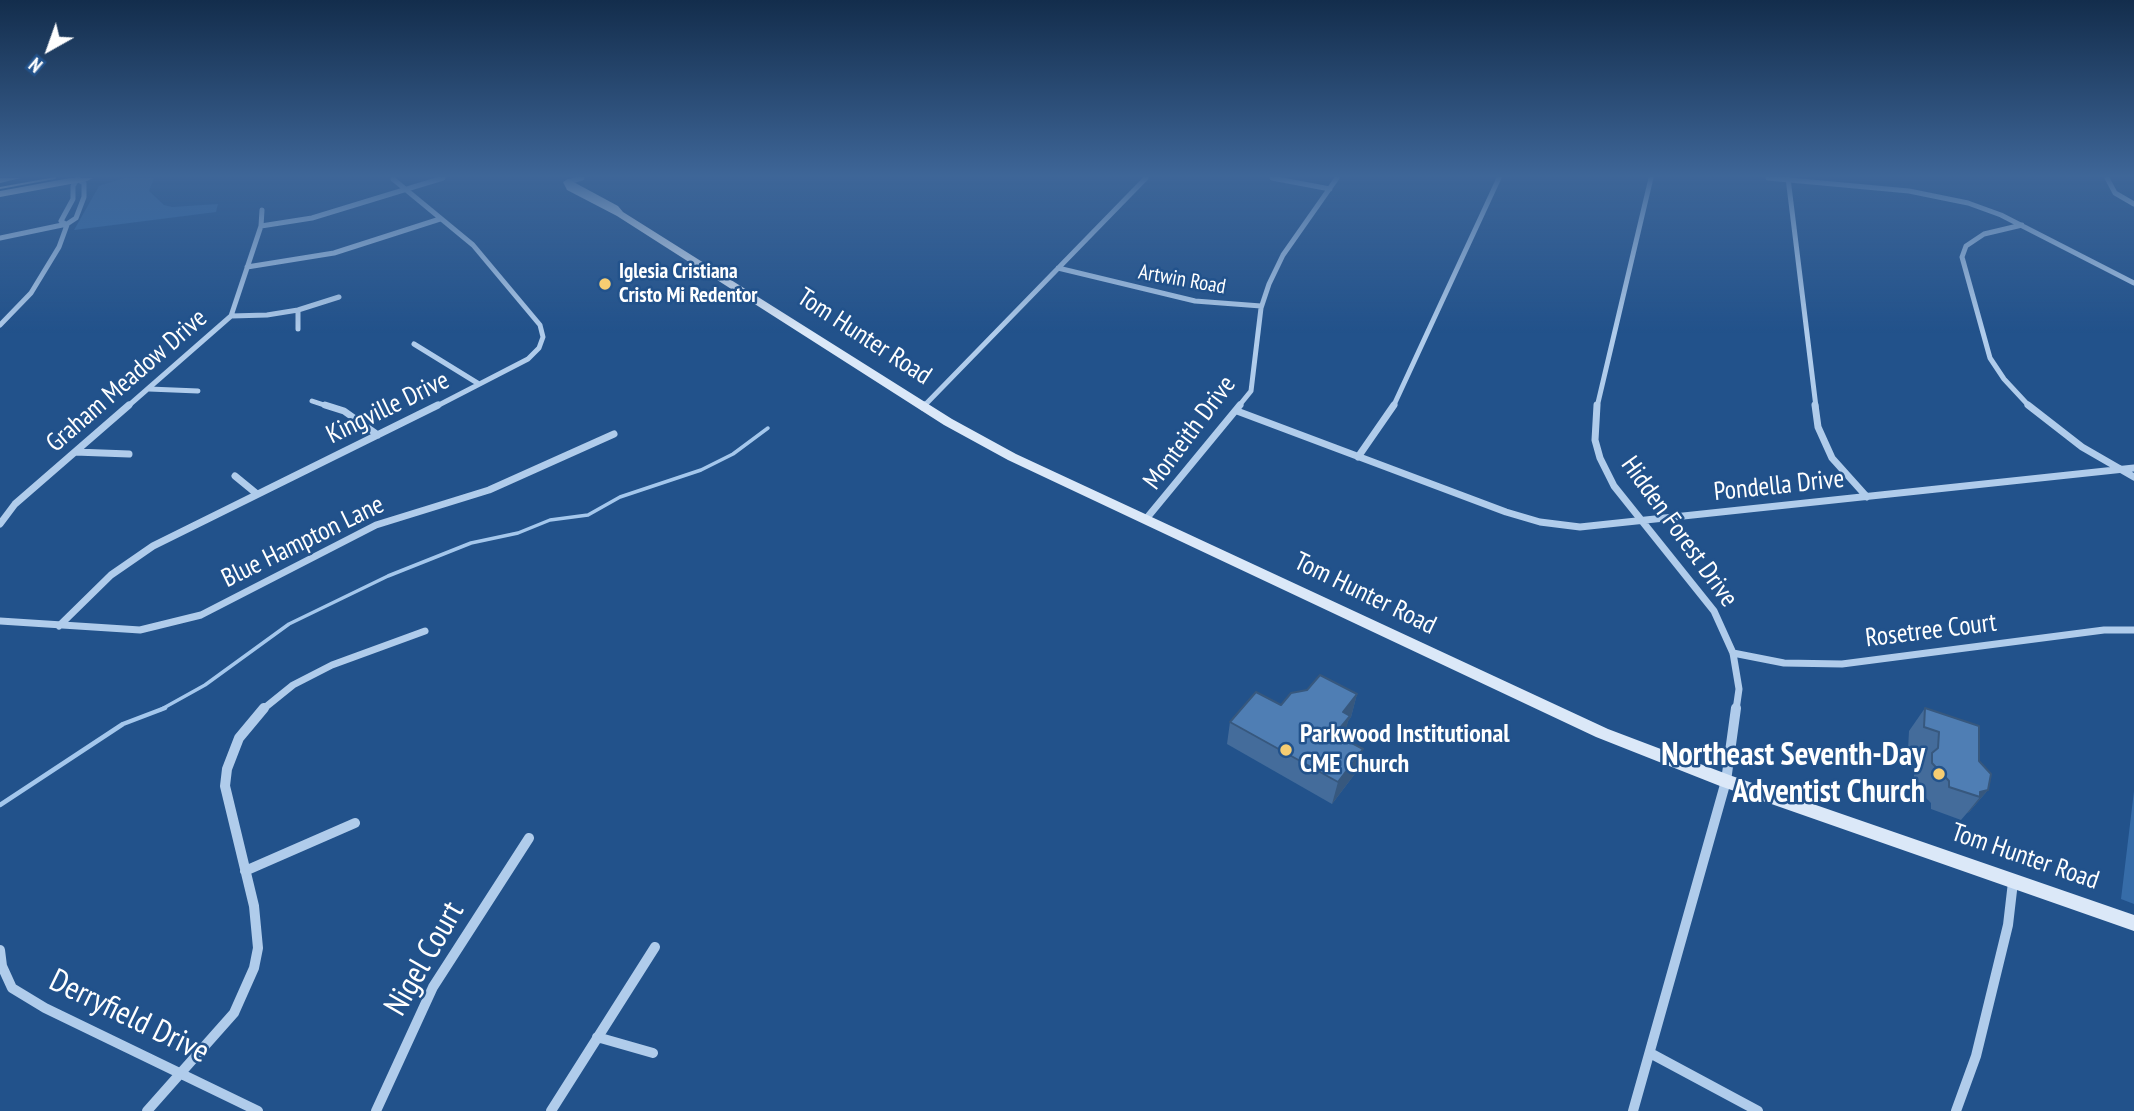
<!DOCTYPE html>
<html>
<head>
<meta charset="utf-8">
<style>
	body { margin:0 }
	#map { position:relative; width:2134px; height:1111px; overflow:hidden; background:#22528b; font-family:"PT Sans Narrow",sans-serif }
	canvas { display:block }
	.north { position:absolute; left:14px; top:14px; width:70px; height:70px; -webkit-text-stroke:5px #22528b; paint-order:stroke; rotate:220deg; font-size:19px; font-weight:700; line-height:28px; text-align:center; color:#fff }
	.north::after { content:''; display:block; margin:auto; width:24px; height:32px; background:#fff; clip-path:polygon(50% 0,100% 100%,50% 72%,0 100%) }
</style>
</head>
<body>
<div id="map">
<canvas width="2134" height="1111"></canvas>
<div class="north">N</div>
</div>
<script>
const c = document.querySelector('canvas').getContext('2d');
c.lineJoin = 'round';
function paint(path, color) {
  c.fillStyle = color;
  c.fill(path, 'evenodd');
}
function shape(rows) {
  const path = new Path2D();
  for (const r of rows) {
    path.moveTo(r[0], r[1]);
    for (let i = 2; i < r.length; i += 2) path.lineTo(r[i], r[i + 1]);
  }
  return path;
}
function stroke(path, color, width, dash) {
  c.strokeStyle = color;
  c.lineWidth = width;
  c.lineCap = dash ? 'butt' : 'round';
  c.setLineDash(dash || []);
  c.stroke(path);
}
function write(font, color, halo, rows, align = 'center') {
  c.font = font + ' "PT Sans Narrow",sans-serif';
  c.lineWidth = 5;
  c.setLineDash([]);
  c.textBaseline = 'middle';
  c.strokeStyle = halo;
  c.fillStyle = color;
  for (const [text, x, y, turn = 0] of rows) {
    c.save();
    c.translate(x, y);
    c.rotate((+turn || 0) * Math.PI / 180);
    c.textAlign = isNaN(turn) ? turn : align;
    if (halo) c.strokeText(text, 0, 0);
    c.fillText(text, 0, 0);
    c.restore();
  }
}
paint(shape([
	[124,178,154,178,149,191,164,205,172,207,218,204,216,212,74,230,99,186],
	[2134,791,2134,904,2121,899]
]), '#366ca8');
stroke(shape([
	[160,710,205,685,289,624,388,576,471,543,518,533,550,520,588,515,620,497,701,470,733,454,768,428]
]), '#a4c7ec', 3.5);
stroke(shape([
	[0,805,123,724,165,708]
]), '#a4c7ec', 4.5);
stroke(shape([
	[1272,178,1330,189],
	[1768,178,1909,191,1968,203,2001,215,2134,283],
	[1788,178,1816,407],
	[2107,178,2115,193,2134,204],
	[393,179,473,245,540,325,543,337,539,348,528,359,435,407],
	[568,182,582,178],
	[2022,225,1984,234,1966,246,1962,257,1990,358,2004,379,2030,407],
	[261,226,312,218,443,178],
	[0,238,67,224,76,218,84,197,84,183,78,180],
	[247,267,334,253,440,219],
	[1058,268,1195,301,1261,306],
	[298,310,298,329],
	[231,316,267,315,298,310,339,297],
	[0,325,31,293,59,247,67,225,61,221,73,199,73,186,78,178],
	[414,344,479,384],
	[149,389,198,391],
	[312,401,330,407],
	[127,407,231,316,261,226,262,210],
	[923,407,1146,178],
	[1238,407,1251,391,1261,308,1269,284,1283,255,1337,178],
	[1393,407,1499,178],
	[1597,407,1651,178]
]), '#b0cceb', 5);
stroke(shape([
	[325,405,344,411,378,435],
	[1597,405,1595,440,1600,458,1614,486,1714,611,1733,653,1739,689,1736,710],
	[1815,405,1818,427,1832,458,1867,497],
	[2028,405,2082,447,2134,477],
	[923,407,925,405],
	[1237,411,1506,512,1540,522,1580,527,2134,468],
	[75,452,129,454],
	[1358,457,1394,405],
	[235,476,257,494],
	[1146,519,1240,405],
	[0,524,15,504,129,405],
	[0,621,140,630,201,615,376,525,489,490,614,434],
	[59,626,111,575,153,546,438,405],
	[1733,653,1784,663,1842,664,2104,630,2134,630],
	[262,710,293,685,332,665,425,631]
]), '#b0cceb', 7);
stroke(shape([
	[245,871,355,823],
	[0,950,2,966,12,988,45,1008,258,1111],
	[597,1037,653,1053],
	[1650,1053,1758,1111],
	[147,1111,234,1013,254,968,258,948,254,906,225,786,227,769,239,738,264,708],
	[376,1111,433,987,529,838],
	[551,1111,655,947],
	[1633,1111,1726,781,1736,708],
	[1956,1111,1976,1056,2008,925,2013,882]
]), '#b0cceb', 10);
paint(shape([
	[568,179,618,206,623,212,952,419,1016,454,1608,729,1732,776,2134,915,2134,931,1720,786,1596,737,1008,460,944,425,617,216,567,190,563,182,568,179]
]), '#dbe8f8');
paint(shape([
	[0,178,21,178,0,183,0,178],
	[70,178,93,178,87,181,0,197,0,191,70,178]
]), '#f4f8fe');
stroke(shape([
	[0,188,55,178]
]), '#fff', 2);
paint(shape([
	[1357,694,1351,717,1348,721,1343,739,1357,771,1332,804,1227,744,1230,722,1281,705],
	[1925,708,1979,761,1988,790,1969,812,1967,813,1961,820,1931,809,1931,803,1914,786,1914,775,1921,766,1922,755,1908,750,1909,731]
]), '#446c9b');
paint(shape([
	[1357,694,1351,717,1348,721,1344,738,1330,757,1335,734,1343,712],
	[1363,749,1357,771,1332,804,1338,782],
	[1988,790,1969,812,1967,813,1980,797,1980,792]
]), '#37587e');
const building = shape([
	[1320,675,1357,694,1343,712,1350,716,1335,734,1363,749,1338,782,1230,722,1256,692,1281,705,1291,693,1307,690,1320,675],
	[1925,708,1979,726,1979,761,1991,774,1988,790,1980,792,1980,797,1949,787,1949,781,1932,763,1932,753,1938,748,1939,732,1924,727,1925,708]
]);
paint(building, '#4f7eb4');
stroke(building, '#37587e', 2);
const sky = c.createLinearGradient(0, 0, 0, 333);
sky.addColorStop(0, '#132d4c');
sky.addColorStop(0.53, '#3e6698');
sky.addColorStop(1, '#3e669800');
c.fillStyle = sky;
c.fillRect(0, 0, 2134, 333);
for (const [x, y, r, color] of [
	[605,284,7,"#f6cd72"],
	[1286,750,7,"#f6cd72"],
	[1939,774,7,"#f6cd72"]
]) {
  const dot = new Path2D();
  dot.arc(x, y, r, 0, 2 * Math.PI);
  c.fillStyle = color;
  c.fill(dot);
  stroke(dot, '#22528b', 2.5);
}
write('bold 21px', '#fff', '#22528b', [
	["Iglesia Cristiana",619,272],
	["Cristo Mi Redentor",619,296]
], 'left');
write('21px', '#fff', '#22528b', [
	["Artwin Road",1182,280,10]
]);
write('26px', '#fff', '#22528b', [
	["Tom Hunter Road",864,337,33],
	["Graham Meadow Drive",127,381,-41],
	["Kingville Drive",388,408,-26],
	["Monteith Drive",1190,433,-53],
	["Pondella Drive",1779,486,-6],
	["Hidden Forest Drive",1679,532,54],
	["Blue Hampton Lane",303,542,-26],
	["Tom Hunter Road",1365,594,26],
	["Rosetree Court",1931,631,-7],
	["Tom Hunter Road",2025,857,19]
]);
write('bold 26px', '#fff', '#22528b', [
	["Parkwood Institutional",1300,735],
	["CME Church",1300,765]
], 'left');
write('bold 32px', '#fff', '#22528b', [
	["Northeast Seventh-Day",1925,756],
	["Adventist Church",1925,793]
], 'right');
write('32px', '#fff', '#22528b', [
	["Nigel Court",425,959,-60],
	["Derryfield Drive",129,1017,26]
]);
</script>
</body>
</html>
